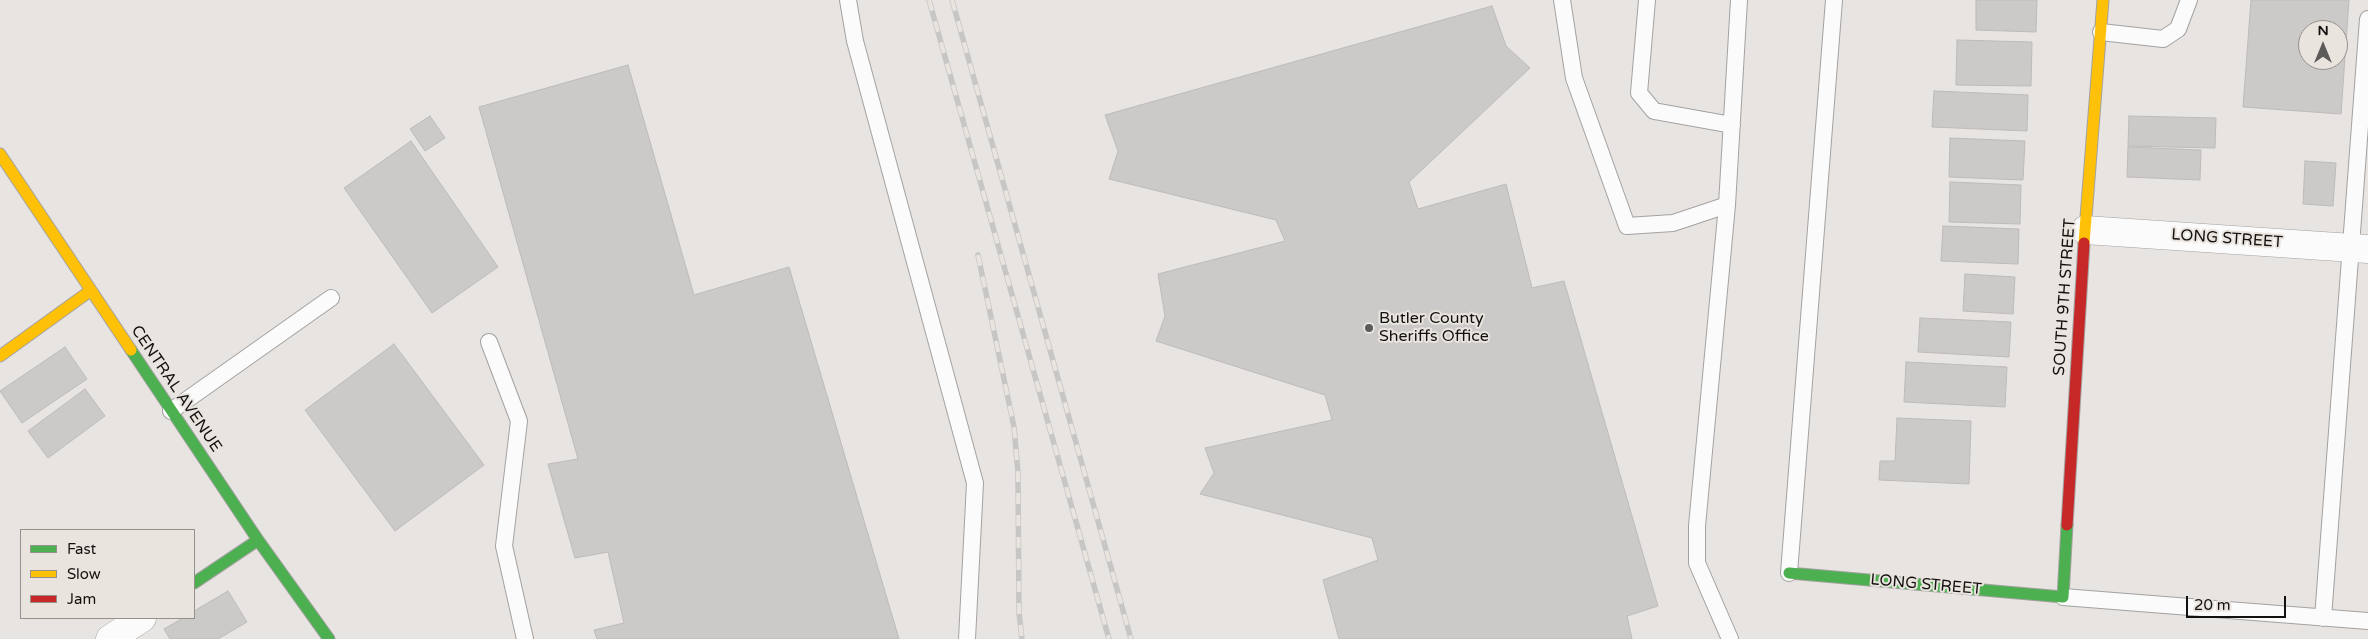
<!DOCTYPE html>
<html>
<head>
<meta charset="utf-8">
<style>
	body { margin:0 }
	#map { position:relative; width:2368px; height:639px; overflow:hidden; background:#e7e4e2; font-family:"Varela Round",sans-serif }
	canvas { display:block }
	.legend { position:absolute; left:20px; top:529px; width:175px; height:90px; box-sizing:border-box; background:#eae4df; border:1px solid #94908c; margin:0; padding:6px 9px; list-style:none; font-size:15px; color:#12110f }
	.legend li { display:flex; align-items:center; gap:10px; height:25px }
	.legend b { width:25px; border:1px solid #94908c }
	.north { position:absolute; left:2298px; top:20px; width:50px; height:50px; box-sizing:border-box; background:#eae4df; border:1px solid #94908c; border-radius:50%; rotate:0deg; font-size:14px; font-weight:700; line-height:20px; text-align:center; color:#12110f }
	.north::after { content:''; display:block; margin:auto; width:18px; height:22px; background:#5d5b59; clip-path:polygon(50% 0,100% 100%,50% 72%,0 100%) }
	.scale { position:absolute; left:2186px; top:596px; width:100px; height:22px; box-sizing:border-box; border:2px solid #12110f; border-top:0; padding-left:6px; font-size:15px; line-height:18px; white-space:nowrap; color:#12110f; -webkit-text-stroke:4px #eae4df; paint-order:stroke }
</style>
</head>
<body>
<div id="map">
<canvas width="2368" height="639"></canvas>
<ul class="legend">
<li><b style="height:6px;background:#4caf50"></b>Fast</li>
<li><b style="height:6px;background:#ffc107"></b>Slow</li>
<li><b style="height:6px;background:#c62828"></b>Jam</li>
</ul>
<div class="north">N</div>
<div class="scale">20 m</div>
</div>
<script>
const c = document.querySelector('canvas').getContext('2d');
c.lineJoin = 'round';
function paint(path, color) {
  c.fillStyle = color;
  c.fill(path, 'evenodd');
}
function shape(rows) {
  const path = new Path2D();
  for (const r of rows) {
    path.moveTo(r[0], r[1]);
    for (let i = 2; i < r.length; i += 2) path.lineTo(r[i], r[i + 1]);
  }
  return path;
}
function stroke(path, color, width, dash) {
  c.strokeStyle = color;
  c.lineWidth = width;
  c.lineCap = dash ? 'butt' : 'round';
  c.setLineDash(dash || []);
  c.stroke(path);
}
function write(font, color, halo, rows, align = 'center') {
  c.font = font + ' "Varela Round",sans-serif';
  c.lineWidth = 4;
  c.setLineDash([]);
  c.textBaseline = 'middle';
  c.strokeStyle = halo;
  c.fillStyle = color;
  for (const [text, x, y, turn = 0] of rows) {
    c.save();
    c.translate(x, y);
    c.rotate((+turn || 0) * Math.PI / 180);
    c.textAlign = isNaN(turn) ? turn : align;
    if (halo) c.strokeText(text, 0, 0);
    c.fillText(text, 0, 0);
    c.restore();
  }
}
const building = shape([
	[1976,0,2037,0,2036,32,1976,30,1976,0],
	[2251,0,2349,0,2341,114,2243,107,2251,0],
	[2308,30,2338,30,2338,60,2308,60,2308,30],
	[1492,6,1506,46,1530,68,1409,182,1418,209,1506,184,1532,288,1564,281,1658,606,1627,616,1632,639,1339,639,1323,580,1378,560,1372,538,1200,494,1214,473,1205,448,1332,420,1325,395,1156,341,1165,316,1158,274,1285,241,1276,220,1109,179,1118,151,1105,115,1492,6],
	[1957,40,2032,42,2031,86,1956,85,1957,40],
	[628,65,694,295,789,267,899,639,597,639,594,630,624,623,608,552,575,558,548,464,578,459,479,107,628,65],
	[1934,91,2028,95,2027,131,1932,127,1934,91],
	[430,116,445,138,425,151,410,129,430,116],
	[2129,116,2216,118,2215,148,2128,146,2129,116],
	[1950,138,2025,141,2023,180,1949,177,1950,138],
	[411,141,498,267,432,313,344,188,411,141],
	[2128,147,2201,150,2200,180,2127,177,2128,147],
	[2305,161,2336,163,2333,206,2303,204,2305,161],
	[1950,182,2021,185,2020,224,1949,222,1950,182],
	[1943,226,2019,229,2018,264,1941,261,1943,226],
	[1965,274,2015,277,2013,314,1963,311,1965,274],
	[1920,318,2011,322,2009,357,1918,352,1920,318],
	[394,344,484,465,395,531,305,410,394,344],
	[65,347,87,379,22,423,0,391,65,347],
	[1906,362,2007,367,2005,407,1904,402,1906,362],
	[85,389,105,416,48,458,28,431,85,389],
	[1897,418,1971,421,1969,484,1879,480,1880,461,1895,461,1897,418],
	[228,591,247,622,218,639,170,639,164,629,183,618,194,618,194,611,228,591]
]);
paint(building, '#cccac9');
stroke(building, '#bdbab8', 1);
const lane = shape([
	[848,0,855,41,975,483,967,639],
	[1562,0,1574,78,1627,226,1673,223,1727,205],
	[1647,0,1639,93,1654,111,1732,125],
	[2101,32,2163,39,2178,29,2189,0],
	[489,342,519,421,504,546,525,639],
	[171,411,331,298],
	[1789,573,1834,0],
	[2063,597,2368,621],
	[2323,618,2368,19],
	[1730,639,1697,563,1697,526,1727,205,1739,0]
]);
const street = shape([
	[2085,230,2368,249],
	[110,639,142,618]
]);
const fast = shape([
	[131,350,258,540,329,639],
	[1789,573,2063,597,2067,525],
	[194,583,258,540]
]);
const slow = shape([
	[0,154,131,350],
	[2084,243,2103,0],
	[0,356,90,291]
]);
const jam = shape([
	[2067,525,2084,243]
]);
stroke(lane, '#a4a2a1', 18);
stroke(street, '#a4a2a1', 29);
stroke(fast, '#a4a2a1', 13);
stroke(slow, '#a4a2a1', 13);
stroke(jam, '#a4a2a1', 13);
stroke(lane, '#fbfbfb', 16);
stroke(street, '#fbfbfb', 28);
stroke(fast, '#4caf50', 11);
stroke(slow, '#ffc107', 11);
stroke(jam, '#c62828', 11);
const rail = shape([
	[929,0,1109,639],
	[952,0,1131,639],
	[978,255,1014,427,1018,473,1019,613,1022,639]
]);
stroke(rail, '#c7c6c5', 5.5);
stroke(rail, '#eae4df', 4, [11]);
for (const [x, y, r, color] of [
	[1369,328,5,"#5d5b59"]
]) {
  const dot = new Path2D();
  dot.arc(x, y, r, 0, 2 * Math.PI);
  c.fillStyle = color;
  c.fill(dot);
  stroke(dot, '#eae4df', 2);
}
write('16px', '#12110f', '#eae4df', [
	["LONG STREET",2227,239,4],
	["SOUTH 9TH STREET",2065,297,-86],
	["CENTRAL AVENUE",176,389,56],
	["LONG STREET",1926,585,5]
]);
write('16px', '#12110f', '#eae4df', [
	["Butler County",1379,319],
	["Sheriffs Office",1379,337]
], 'left');
</script>
</body>
</html>
